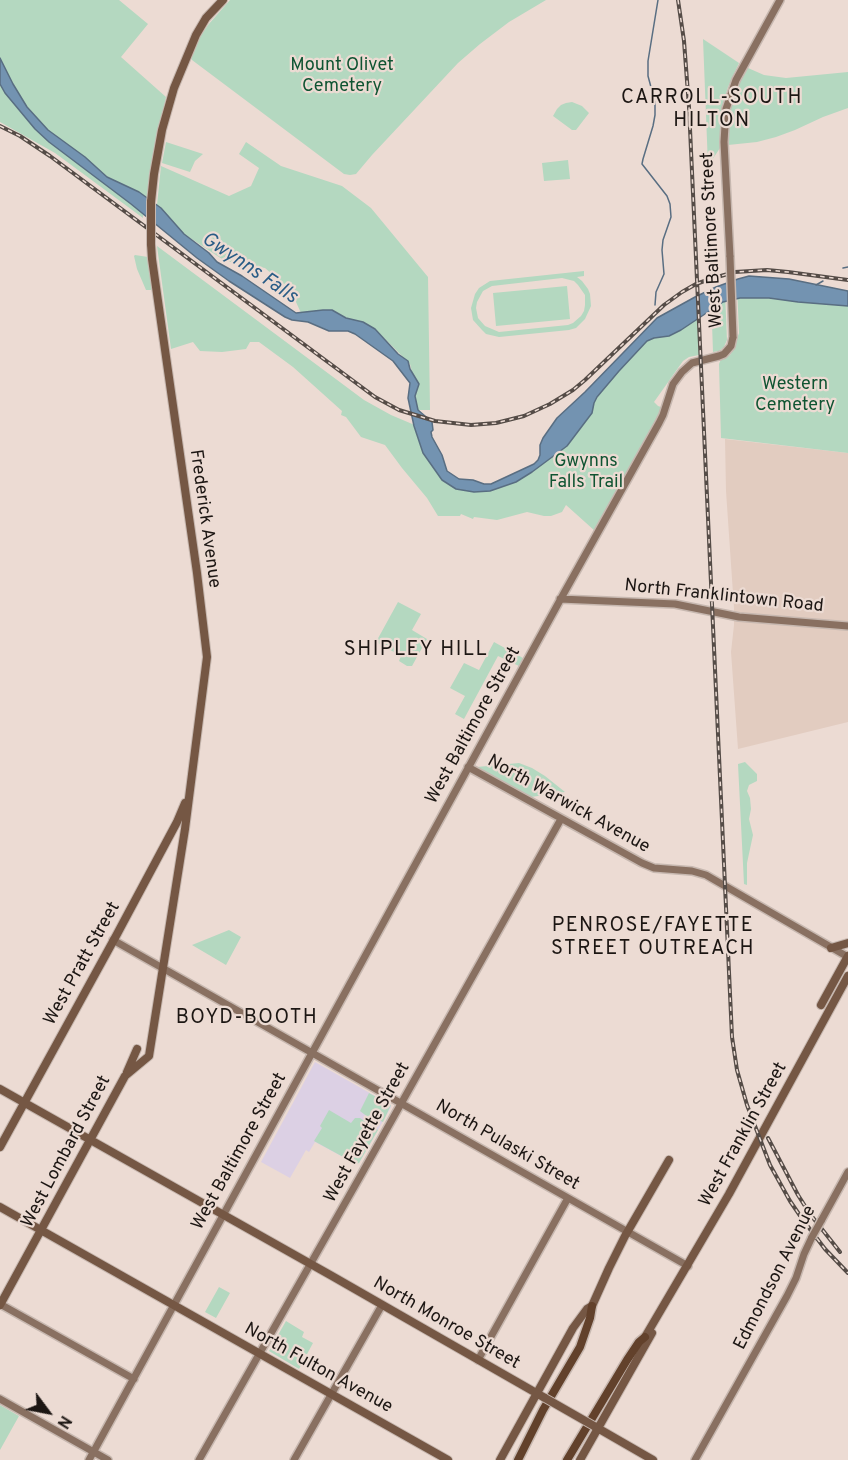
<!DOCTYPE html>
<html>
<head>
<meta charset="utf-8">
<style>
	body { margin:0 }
	#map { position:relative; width:848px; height:1460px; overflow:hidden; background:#ecdbd3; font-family:Overpass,sans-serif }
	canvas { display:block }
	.north { position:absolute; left:18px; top:1382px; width:60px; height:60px; -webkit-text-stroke:4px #ecdbd3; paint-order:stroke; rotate:122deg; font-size:16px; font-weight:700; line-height:24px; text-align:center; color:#1c1613 }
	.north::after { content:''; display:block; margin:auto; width:21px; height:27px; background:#1c1613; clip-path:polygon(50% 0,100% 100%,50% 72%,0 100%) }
</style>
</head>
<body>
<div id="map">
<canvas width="848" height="1460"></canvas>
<div class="north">N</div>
</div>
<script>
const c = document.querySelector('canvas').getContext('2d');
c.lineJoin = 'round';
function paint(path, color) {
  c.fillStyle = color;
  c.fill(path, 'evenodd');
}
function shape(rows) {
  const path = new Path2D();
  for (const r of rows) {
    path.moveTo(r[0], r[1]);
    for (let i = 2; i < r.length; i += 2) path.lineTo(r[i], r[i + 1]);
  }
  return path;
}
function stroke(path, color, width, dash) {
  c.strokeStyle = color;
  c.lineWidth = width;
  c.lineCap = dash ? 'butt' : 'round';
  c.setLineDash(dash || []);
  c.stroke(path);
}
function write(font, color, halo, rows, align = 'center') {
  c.font = font + ' Overpass,sans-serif';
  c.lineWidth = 4.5;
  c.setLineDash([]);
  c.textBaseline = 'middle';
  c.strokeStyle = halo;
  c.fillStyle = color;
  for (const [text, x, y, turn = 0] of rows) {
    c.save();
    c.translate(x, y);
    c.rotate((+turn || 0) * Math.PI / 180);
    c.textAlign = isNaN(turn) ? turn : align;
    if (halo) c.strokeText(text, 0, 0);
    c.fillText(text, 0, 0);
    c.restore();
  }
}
paint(shape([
	[725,439,848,453,848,722,738,749,731,652,734,625,734,608,726,491]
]), '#e2ccc0');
paint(shape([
	[315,1062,391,1105,391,1107,359,1163,356,1164,315,1142,309,1152,306,1150,290,1178,261,1162]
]), '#dcd0e4');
paint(shape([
	[0,0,119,0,148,24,121,57,166,97,149,179,148,218,143,215,143,218,55,153,0,122],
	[230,0,546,0,509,22,480,44,458,63,372,155,356,174,350,175,344,174,192,60,191,57,199,38,208,25],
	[703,39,739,63,728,87,722,107,720,122,720,148,708,166],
	[748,68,764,75,786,78,848,72,848,108,823,117,795,130,776,137,757,142,728,145,728,118,733,98,739,84],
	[572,102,582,106,589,113,576,130,572,130,553,116,557,109,561,105,566,103],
	[166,142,203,154,195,161,190,172,162,163],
	[246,142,281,166,342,186,371,208,428,277,430,410,418,410,415,396,417,391,410,364,385,339,369,325,363,322,346,318,323,310,301,313,291,291,265,268,225,261,184,234,157,205,161,166,229,196,251,186,259,168,239,154],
	[568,160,570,179,544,181,542,163],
	[157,246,364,400,391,415,417,426,452,480,493,486,544,460,593,393,635,346,697,309,699,355,689,357,683,361,654,402,658,406,661,407,660,414,595,531,566,505,562,512,551,516,544,516,527,512,497,520,474,517,473,519,461,514,460,516,438,516,427,498,402,468,385,445,361,437,346,417,341,415,342,411,293,367,259,342,250,342,246,349,222,352,200,351,193,342,171,349],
	[135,255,148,257,152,288,151,290,146,290,137,269,134,256],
	[584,271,584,276,577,277,582,281,588,289,590,294,591,306,585,319,576,328,569,330,499,337,486,334,482,330,473,320,471,308,475,294,479,288,490,281],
	[562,278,574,281,578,285,585,295,585,305,584,311,581,316,573,323,568,325,499,332,485,326,478,318,476,308,477,302,483,291,492,286],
	[567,286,570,319,496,326,493,293],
	[737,287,848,297,848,453,721,438,719,364,721,359,730,355,733,350,739,333],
	[725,292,727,340,724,347,719,351,713,352,711,295],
	[398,602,421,614,412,630,427,639,412,666,407,666,399,661,401,656,376,642],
	[494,642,523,658,519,666,498,656,464,719,455,714,465,696,450,688,464,663,479,670],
	[745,762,757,774,757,781,749,785,747,791,750,798,751,809,749,819,753,835,747,863,747,885,744,884,738,764],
	[519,763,532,768,545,776,565,792,531,797,477,767],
	[229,930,241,937,226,965,192,945],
	[369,1093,391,1105,383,1122,376,1119,373,1121,360,1111],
	[329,1110,351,1123,355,1118,360,1118,378,1130,359,1163,356,1164,314,1141,322,1128,320,1126],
	[219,1287,230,1293,216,1318,205,1312],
	[286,1321,304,1332,302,1337,313,1343,299,1369,269,1351],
	[0,1405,19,1416,0,1450]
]), '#b4d8c0');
const water = shape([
	[0,58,13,84,27,107,48,130,85,157,107,177,139,192,161,208,184,234,209,253,217,262,242,276,296,313,323,310,332,310,346,318,363,322,375,329,398,354,408,361,410,369,419,384,415,396,418,410,432,422,433,430,431,432,432,437,442,455,447,471,459,479,473,480,484,484,491,484,534,464,538,460,540,455,540,445,543,438,557,418,585,392,657,318,695,297,716,287,738,279,749,276,789,279,848,291,848,306,798,302,769,298,740,298,723,302,681,330,669,336,654,338,647,341,619,371,597,397,594,403,592,413,567,446,532,472,516,482,490,491,474,492,456,489,442,480,423,453,414,426,408,398,410,383,393,361,355,334,348,331,329,331,308,322,292,320,285,317,229,281,197,258,131,204,49,142,35,129,5,93,0,84,0,58]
]);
paint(water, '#7393b1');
stroke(water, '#596e82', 1.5);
stroke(shape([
	[843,268,848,267],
	[816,285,823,281],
	[655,305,656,292,664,274,662,250,663,240,671,217,670,204,667,196,642,164,643,159,653,126,655,115,655,102,648,76,648,61,658,0]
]), '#596e82', 1.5);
const secondary = shape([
	[730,257,724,142,726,109,736,80,780,0],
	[560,599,675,604,739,617,848,626],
	[468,767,642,863,654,868,692,871,706,875,848,957],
	[113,940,688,1266],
	[821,1221,848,1172],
	[0,1304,134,1379],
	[478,1360,568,1198],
	[0,1399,108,1460],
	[89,1460,564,593,659,423,663,415,673,384,682,372,692,363,719,356,724,354,731,346,733,337],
	[199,1460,361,1175,561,819],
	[294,1460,382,1305],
	[695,1460,787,1296,796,1278,804,1254,812,1237]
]);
const primary = shape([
	[151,202,154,174,162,130,174,88,196,35,206,18,223,0],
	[831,948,848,943],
	[821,1005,848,956],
	[127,1072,137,1049],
	[0,1089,332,1276,545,1398],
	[0,1147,116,936,177,822,185,803],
	[0,1207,448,1460],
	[0,1305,125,1076,149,1056,185,829,207,657,197,573,152,259,151,244],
	[645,1337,729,1194,848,976],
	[594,1426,653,1460],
	[500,1460,573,1328,587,1309,592,1306,609,1268,625,1236,669,1160],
	[580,1460,652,1333]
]);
const highway = shape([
	[518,1460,543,1410,580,1347,590,1318,592,1306],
	[567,1460,627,1360,639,1342,645,1337]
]);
stroke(secondary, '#c7b8b0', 10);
stroke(primary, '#c7b8b0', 10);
stroke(highway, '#c7b8b0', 11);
stroke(secondary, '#897061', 7);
stroke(primary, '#755744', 8);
stroke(highway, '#62412b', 8);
const rail = shape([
	[678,0,684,41,689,107,732,1037,737,1070,747,1105,770,1165,790,1201,803,1220,825,1249,848,1273],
	[0,126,20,136,50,156,375,397,399,410,435,421,471,425,496,423,524,416,550,404,573,390,585,380,664,305,682,292,696,284,710,279,735,272,767,270,788,272,848,280],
	[768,1138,798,1195,810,1214,840,1252]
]);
stroke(rail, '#554c47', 4);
stroke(rail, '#ecdbd3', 1.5, [4.5]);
const secondaryBridge = shape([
	[730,257,733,337],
	[812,1237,821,1221]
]);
const primaryBridge = shape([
	[151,244,151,202],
	[545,1398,594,1426]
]);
stroke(secondaryBridge, '#c7b8b0', 10, []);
stroke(primaryBridge, '#c7b8b0', 10, []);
stroke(secondaryBridge, '#897061', 7);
stroke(primaryBridge, '#755744', 8);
write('18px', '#0f5432', '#ecdbd3', [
	["Mount Olivet",342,66],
	["Cemetery",342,87],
	["Western",795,385],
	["Cemetery",795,406],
	["Gwynns",586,462],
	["Falls Trail",586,483]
]);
write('18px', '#1c1613', '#ecdbd3', [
	["West Baltimore Street",713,240,-93],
	["Frederick Avenue",204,519,82],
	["North Franklintown Road",724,597,6],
	["West Baltimore Street",474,726,-61],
	["North Warwick Avenue",568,805,29],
	["West Pratt Street",83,964,-61],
	["West Fayette Street",368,1133,-61],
	["West Franklin Street",744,1135,-61],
	["North Pulaski Street",507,1146,30],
	["West Lombard Street",67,1152,-62],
	["West Baltimore Street",240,1152,-61],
	["Edmondson Avenue",776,1278,-63],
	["North Monroe Street",446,1324,30],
	["North Fulton Avenue",318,1369,29]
]);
c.letterSpacing = '1.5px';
write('20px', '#1c1613', '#ecdbd3', [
	["CARROLL-SOUTH",712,99],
	["HILTON",712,122],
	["SHIPLEY HILL",416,651],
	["PENROSE/FAYETTE",653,927],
	["STREET OUTREACH",653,950],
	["BOYD-BOOTH",247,1019]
]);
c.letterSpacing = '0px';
write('italic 20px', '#295c86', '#ecdbd3', [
	["Gwynns Falls",249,269,34]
]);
</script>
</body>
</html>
